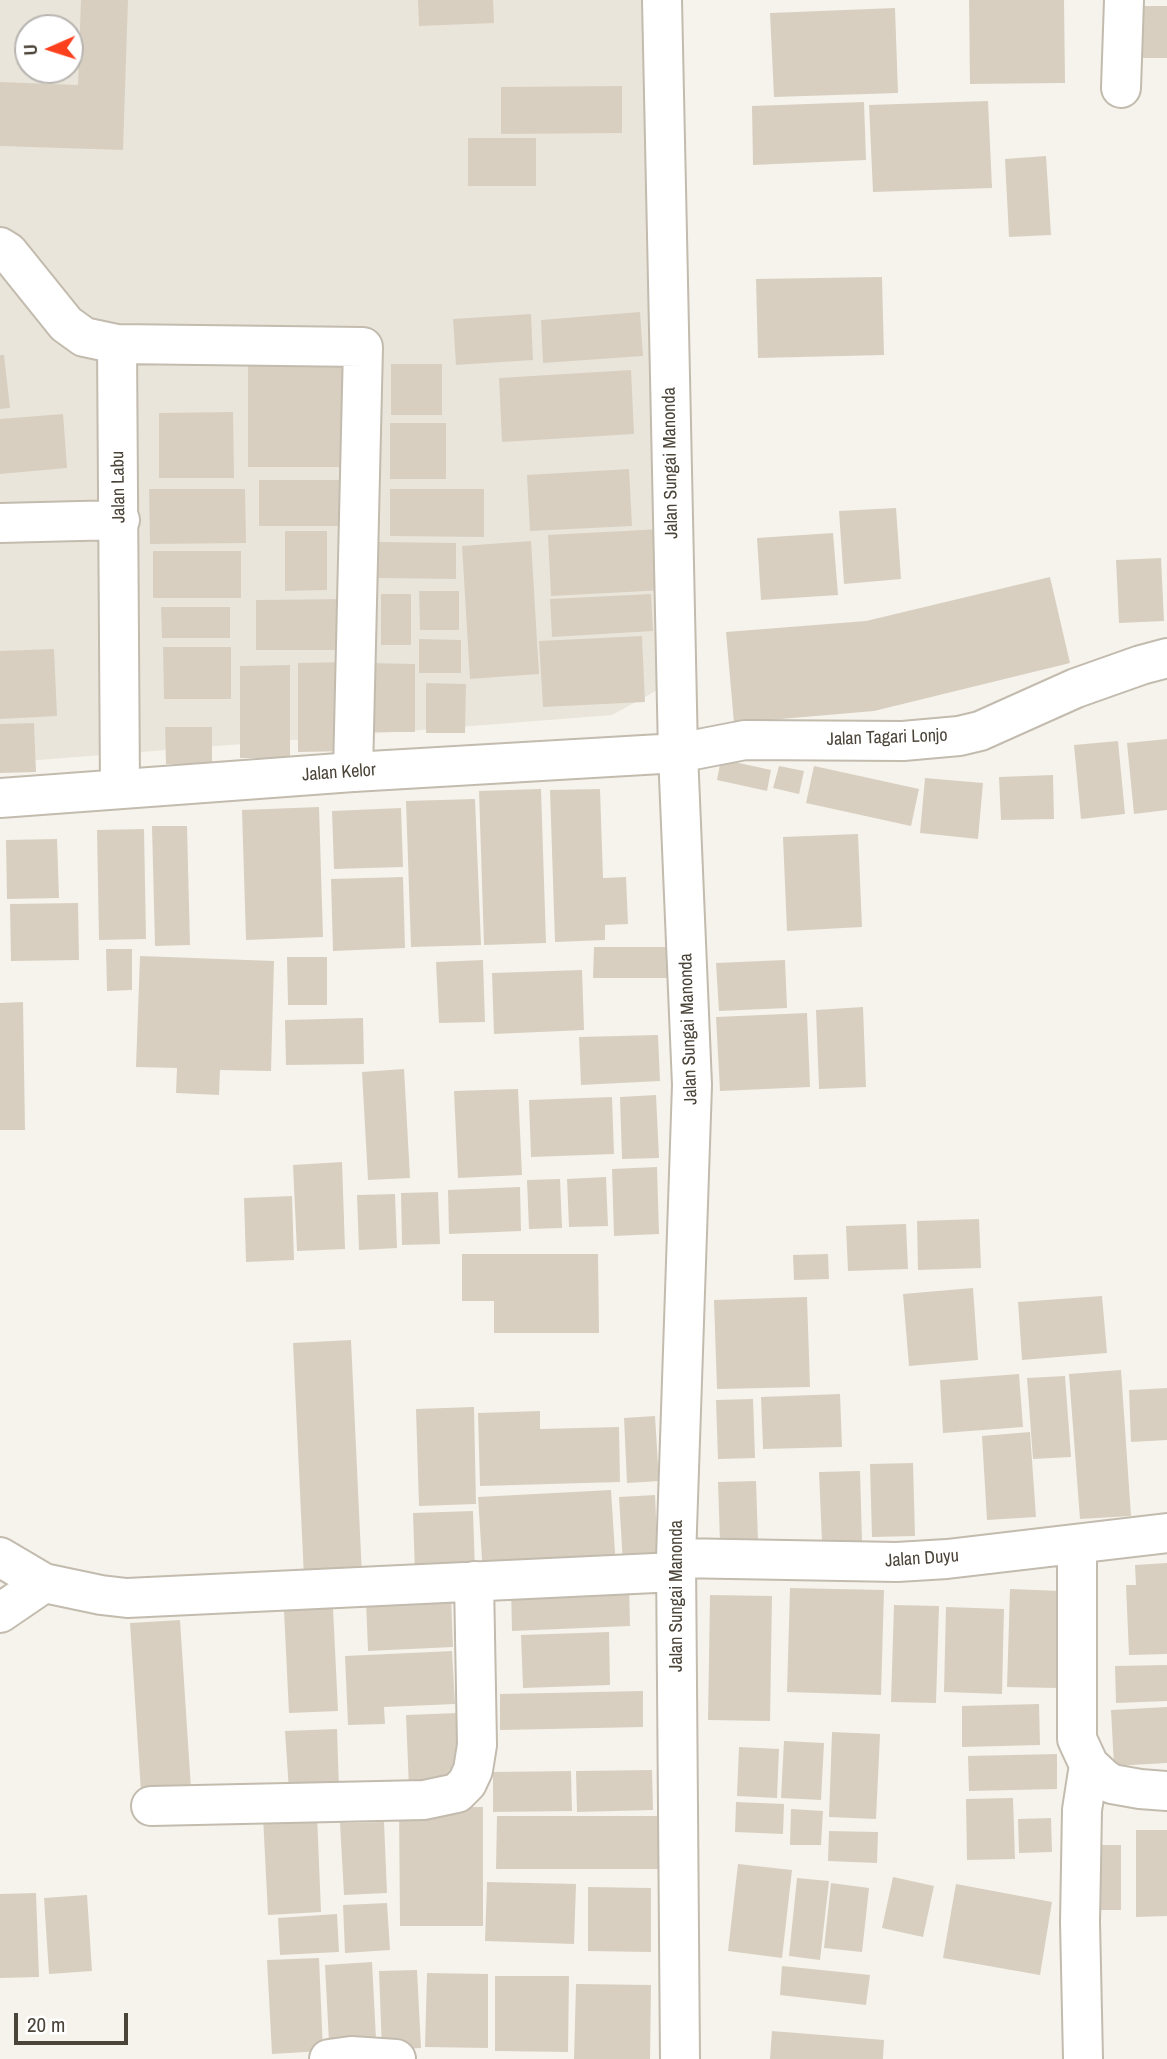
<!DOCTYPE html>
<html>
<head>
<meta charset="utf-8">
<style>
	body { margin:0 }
	#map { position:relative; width:1167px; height:2059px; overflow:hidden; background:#f6f3ec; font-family:"Archivo Narrow",sans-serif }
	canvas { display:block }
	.north { position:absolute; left:14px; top:14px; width:70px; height:70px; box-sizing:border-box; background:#fff; border:2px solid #b7b4b0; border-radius:50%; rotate:267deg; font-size:19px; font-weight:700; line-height:28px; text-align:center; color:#4b4439 }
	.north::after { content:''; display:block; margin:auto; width:24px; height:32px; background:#fc3f1d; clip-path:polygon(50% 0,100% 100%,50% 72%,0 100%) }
	.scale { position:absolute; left:14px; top:2013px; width:114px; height:32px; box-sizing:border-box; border:4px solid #4b4439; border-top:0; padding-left:9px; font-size:21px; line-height:24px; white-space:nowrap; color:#4b4439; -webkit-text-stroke:5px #fff; paint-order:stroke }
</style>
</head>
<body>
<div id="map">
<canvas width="1167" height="2059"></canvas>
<div class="north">U</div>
<div class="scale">20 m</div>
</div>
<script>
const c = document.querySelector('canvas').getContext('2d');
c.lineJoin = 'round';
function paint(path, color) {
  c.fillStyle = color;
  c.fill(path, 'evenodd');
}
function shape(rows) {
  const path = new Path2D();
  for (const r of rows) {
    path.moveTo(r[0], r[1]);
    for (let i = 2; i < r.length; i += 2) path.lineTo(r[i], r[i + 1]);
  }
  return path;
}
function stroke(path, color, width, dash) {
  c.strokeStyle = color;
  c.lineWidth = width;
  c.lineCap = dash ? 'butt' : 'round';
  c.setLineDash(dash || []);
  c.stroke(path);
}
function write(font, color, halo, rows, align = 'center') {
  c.font = font + ' "Archivo Narrow",sans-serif';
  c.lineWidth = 7;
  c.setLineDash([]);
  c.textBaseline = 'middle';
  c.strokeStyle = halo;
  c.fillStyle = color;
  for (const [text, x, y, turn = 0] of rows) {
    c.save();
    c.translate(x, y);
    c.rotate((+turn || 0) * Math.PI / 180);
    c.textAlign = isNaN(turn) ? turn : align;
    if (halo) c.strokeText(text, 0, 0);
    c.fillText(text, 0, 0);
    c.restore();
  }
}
paint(shape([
	[0,0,656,0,665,686,612,715,0,763],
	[28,28,70,28,70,70,28,70]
]), '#eae5da');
paint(shape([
	[81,0,128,0,123,150,0,146,0,82,78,85],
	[418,0,493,0,494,23,419,26],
	[969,0,1064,0,1065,83,970,84],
	[1131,6,1167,6,1167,58,1132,58],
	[895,8,898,93,774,97,770,13],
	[622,86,622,133,501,134,501,87],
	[988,101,992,188,873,192,869,105],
	[864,102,866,160,753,165,752,106],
	[468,138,536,138,536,186,468,186],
	[1046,156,1051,235,1009,237,1005,159],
	[882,277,884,355,758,358,756,279],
	[640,312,643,356,543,363,541,320],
	[531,314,533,360,456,365,453,319],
	[0,355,4,355,10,408,0,409],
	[391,364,442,364,442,415,391,415],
	[248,365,344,365,345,467,248,467],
	[631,370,634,434,502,442,499,378],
	[233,412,234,478,159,478,159,413],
	[63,414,67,468,0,474,0,419],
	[390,423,446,423,446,479,390,479],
	[629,469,632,526,530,531,527,475],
	[259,480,347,480,347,526,259,526],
	[149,489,245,489,246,543,150,544],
	[390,489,484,489,484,537,390,536],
	[896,508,901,579,844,584,839,511],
	[661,529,665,590,551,596,548,535],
	[285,531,327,531,327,590,285,591],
	[833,533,838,595,761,600,757,538],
	[531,541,539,674,470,679,462,546],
	[379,542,456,543,456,579,378,578],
	[153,551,241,551,241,598,153,598],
	[1161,558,1164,621,1119,623,1116,560],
	[1050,577,1070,663,874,711,734,723,726,632,866,621],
	[419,591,459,591,459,630,420,630],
	[381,594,411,594,411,645,381,645],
	[651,594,653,631,552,637,550,599],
	[353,599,353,650,256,650,256,600],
	[161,607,230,607,230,638,162,638],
	[642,636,645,702,543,707,539,641],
	[419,639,461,640,461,673,419,673],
	[163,647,231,647,231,699,164,699],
	[54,649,57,716,0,719,0,651],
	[352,662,353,751,298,752,298,663],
	[369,663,415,664,415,732,368,732],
	[290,665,290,758,240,758,240,666],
	[426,683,466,684,465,733,426,733],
	[34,723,36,772,0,773,0,724],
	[165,727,212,727,212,764,166,764],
	[1167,739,1167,810,1134,814,1127,743],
	[1118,741,1125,814,1081,819,1074,745],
	[721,759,771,770,767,791,717,780],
	[779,766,804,771,799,794,773,788],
	[814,766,919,789,911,826,806,803],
	[1053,775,1054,819,1001,820,999,777],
	[925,778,983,783,978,839,920,833],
	[541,789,546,943,484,945,479,791],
	[600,789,603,878,626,877,628,924,605,925,605,940,555,942,550,790],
	[475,799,481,945,411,947,406,801],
	[319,807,323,937,246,940,242,810],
	[401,808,403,867,334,869,332,811],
	[152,826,187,826,190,945,155,946],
	[144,829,146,939,99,940,97,830],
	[858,834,862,927,787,931,783,837],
	[57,839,59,898,7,899,6,840],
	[403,877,405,948,333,951,331,879],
	[78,903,79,960,11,961,10,904],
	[594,947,668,947,668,978,593,978],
	[106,949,132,949,132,990,107,991],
	[140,956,274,961,271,1071,220,1070,219,1095,176,1093,177,1068,136,1067],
	[287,957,327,957,327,1005,288,1005],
	[483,960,485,1022,439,1023,436,962],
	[785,960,787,1008,719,1011,716,963],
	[582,970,584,1030,494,1034,492,973],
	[23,1002,25,1130,0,1130,0,1003],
	[863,1007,866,1087,819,1089,816,1010],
	[807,1013,810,1087,720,1091,716,1017],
	[363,1018,364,1064,286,1065,285,1020],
	[658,1035,660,1081,581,1085,579,1037],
	[404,1069,410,1178,368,1180,362,1072],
	[518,1089,522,1175,458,1178,454,1091],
	[656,1095,659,1158,622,1159,620,1097],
	[612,1097,614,1154,531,1157,529,1100],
	[342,1162,345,1249,297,1251,293,1165],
	[657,1167,659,1234,614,1236,612,1169],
	[606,1177,608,1226,569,1227,567,1179],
	[560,1179,562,1228,529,1229,527,1180],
	[520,1187,521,1231,449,1234,448,1190],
	[438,1192,440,1244,402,1245,401,1193],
	[395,1194,397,1248,359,1250,357,1195],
	[292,1196,294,1260,246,1262,244,1198],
	[979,1219,981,1268,918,1270,917,1221],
	[906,1224,908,1269,848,1271,846,1226],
	[462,1254,598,1254,599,1333,494,1333,494,1301,462,1301],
	[828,1254,829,1279,794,1280,793,1255],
	[973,1288,978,1360,909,1366,903,1294],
	[1102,1296,1107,1353,1022,1360,1018,1302],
	[807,1297,810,1387,717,1389,714,1300],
	[351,1340,362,1576,304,1578,293,1343],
	[1121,1370,1131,1516,1080,1519,1069,1374],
	[1019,1374,1023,1427,943,1433,940,1380],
	[1065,1376,1071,1457,1033,1459,1027,1378],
	[1167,1388,1167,1440,1131,1442,1129,1390],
	[840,1394,842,1447,763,1449,761,1397],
	[753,1399,755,1458,718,1459,716,1400],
	[474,1407,476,1504,419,1506,416,1409],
	[540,1411,540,1429,619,1427,620,1482,480,1486,478,1413],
	[655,1416,659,1481,627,1483,624,1418],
	[1030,1432,1036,1517,987,1520,982,1436],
	[913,1463,915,1536,872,1537,870,1464],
	[860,1471,862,1541,822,1542,819,1472],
	[756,1481,758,1541,720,1543,718,1482],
	[611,1490,616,1568,483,1575,478,1497],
	[655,1495,658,1562,623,1564,619,1497],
	[473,1511,475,1573,415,1575,413,1513],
	[1167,1563,1167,1654,1129,1655,1126,1585,1136,1585,1135,1565],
	[629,1583,630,1626,512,1631,511,1588],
	[790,1588,884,1590,881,1695,787,1692],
	[1010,1589,1061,1591,1058,1688,1007,1687],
	[710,1595,772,1596,770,1721,708,1720],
	[451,1596,453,1647,368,1651,366,1600],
	[894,1605,939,1606,936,1703,891,1702],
	[946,1607,1004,1609,1002,1694,944,1692],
	[333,1608,338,1711,289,1713,284,1611],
	[180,1620,191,1789,141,1792,130,1623],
	[609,1632,610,1685,523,1688,521,1635],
	[452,1651,455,1704,384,1707,385,1724,348,1725,345,1656],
	[1167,1665,1167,1701,1116,1703,1115,1666],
	[643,1691,643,1727,500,1730,500,1694],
	[1039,1704,1040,1745,962,1747,962,1706],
	[1167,1707,1167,1763,1114,1766,1111,1710],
	[458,1713,461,1786,409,1788,406,1715],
	[337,1729,339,1789,289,1791,285,1731],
	[832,1732,880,1734,876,1819,829,1817],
	[784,1741,824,1743,821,1800,781,1798],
	[739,1747,779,1749,777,1798,737,1796],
	[1057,1754,1057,1789,969,1791,968,1756],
	[652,1770,653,1810,577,1812,576,1771],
	[571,1771,572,1811,493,1812,493,1772],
	[1013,1798,1015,1859,967,1860,966,1799],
	[736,1802,784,1804,783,1834,735,1832],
	[483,1807,483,1926,400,1926,399,1808],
	[791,1809,823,1811,821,1845,790,1845],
	[317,1814,321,1912,268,1915,263,1816],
	[497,1816,659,1816,658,1869,496,1869],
	[1051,1818,1052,1852,1019,1853,1018,1819],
	[384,1822,387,1893,344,1895,340,1823],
	[1136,1830,1167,1830,1167,1916,1136,1917],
	[829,1831,878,1832,877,1863,828,1861],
	[1069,1845,1121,1845,1121,1910,1069,1910],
	[738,1864,792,1870,782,1958,728,1951],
	[893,1877,934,1886,923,1937,882,1928],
	[797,1878,829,1881,820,1960,789,1956],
	[487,1882,576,1884,574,1944,485,1941],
	[831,1883,869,1888,862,1952,824,1948],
	[956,1884,1052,1902,1040,1975,943,1958],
	[588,1887,651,1888,651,1952,588,1951],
	[36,1893,39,1977,0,1978,0,1894],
	[87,1895,92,1971,49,1974,44,1898],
	[387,1903,390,1950,345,1953,343,1905],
	[337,1914,339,1952,280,1955,278,1918],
	[319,1958,323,2051,272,2054,267,1960],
	[372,1962,376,2039,329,2042,325,1965],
	[782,1966,870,1975,866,2005,780,1995],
	[417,1970,421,2048,382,2050,379,1971],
	[427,1973,488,1974,488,2048,425,2047],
	[495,1976,569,1976,568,2052,495,2051],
	[576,1984,651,1985,650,2059,574,2059],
	[772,2031,884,2040,883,2059,770,2059]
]), '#d8cfc1');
const minor = shape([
	[1121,88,1124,0],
	[0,247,8,252,66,324,84,337,117,344,363,347,353,772],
	[117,344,120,788],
	[0,523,120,520],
	[1077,1545,1077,1739,1089,1765,1103,1778,1112,1784,1140,1789,1167,1791],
	[0,1557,44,1583,101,1595,127,1598,676,1572],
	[676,1558,897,1562,947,1559,1167,1533],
	[0,1613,44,1583],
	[151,1806,424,1800,457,1793,467,1783,473,1770,477,1745,474,1581],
	[329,2059,351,2056,396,2059],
	[680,2059,676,1558,692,1085,678,753,745,740,903,741,959,736,980,731,1076,688,1141,665,1167,658],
	[1083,2059,1080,1922,1082,1810,1089,1765]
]);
const tertiary = shape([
	[0,798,353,772,678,753,662,0]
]);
stroke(minor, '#c2bbae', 42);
stroke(tertiary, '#c2bbae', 42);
stroke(minor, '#fff', 38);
stroke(tertiary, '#fff', 38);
write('18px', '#4b4439', '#fff', [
	["Jalan Sungai Manonda",671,463,-91],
	["Jalan Labu",119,487,-91],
	["Jalan Tagari Lonjo",887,738,-2],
	["Jalan Kelor",339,773,-4],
	["Jalan Sungai Manonda",689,1029,-92],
	["Jalan Duyu",922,1559,-4],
	["Jalan Sungai Manonda",677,1596,-90]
]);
</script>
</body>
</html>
